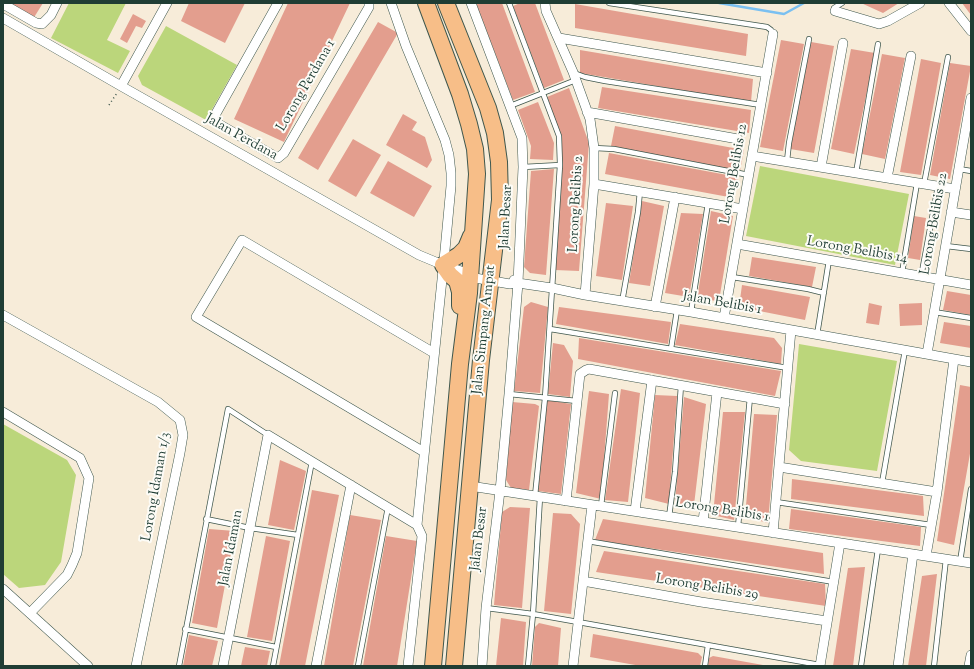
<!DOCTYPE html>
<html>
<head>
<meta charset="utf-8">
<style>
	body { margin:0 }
	#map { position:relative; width:974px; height:669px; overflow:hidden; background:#f7ecd9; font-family:"Sorts Mill Goudy",serif }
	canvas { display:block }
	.frame { position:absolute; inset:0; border:4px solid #1f3d34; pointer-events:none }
</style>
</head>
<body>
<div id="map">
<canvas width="974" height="669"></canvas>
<div class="frame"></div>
</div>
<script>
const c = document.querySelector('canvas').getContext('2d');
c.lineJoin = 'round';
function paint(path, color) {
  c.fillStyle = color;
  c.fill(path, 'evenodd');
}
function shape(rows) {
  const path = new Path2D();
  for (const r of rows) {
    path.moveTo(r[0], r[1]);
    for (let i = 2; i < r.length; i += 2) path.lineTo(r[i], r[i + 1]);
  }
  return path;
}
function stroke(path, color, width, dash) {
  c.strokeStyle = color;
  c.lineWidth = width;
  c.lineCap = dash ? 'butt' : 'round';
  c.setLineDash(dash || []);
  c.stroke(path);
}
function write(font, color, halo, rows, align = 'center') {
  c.font = font + ' "Sorts Mill Goudy",serif';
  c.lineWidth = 4;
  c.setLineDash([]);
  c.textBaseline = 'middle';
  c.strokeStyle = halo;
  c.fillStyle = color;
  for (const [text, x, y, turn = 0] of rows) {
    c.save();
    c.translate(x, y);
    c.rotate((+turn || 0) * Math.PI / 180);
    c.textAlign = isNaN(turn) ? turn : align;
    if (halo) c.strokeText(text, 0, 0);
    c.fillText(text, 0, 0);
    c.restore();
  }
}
paint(shape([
	[69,3,126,3,107,40,130,51,118,73,51,38],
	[166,26,237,65,206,120,142,85,138,76],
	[760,166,909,194,895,265,746,236],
	[799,344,897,361,877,471,801,461,789,450],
	[3,424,67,460,76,475,61,562,45,585,19,588,3,574]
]), '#bbd67b');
stroke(shape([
	[719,3,784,14,804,3]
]), '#7ac0f1', 2.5);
paint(shape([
	[13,3,43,3,33,19,11,6],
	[189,3,245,3,225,43,181,21],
	[288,3,350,3,284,142,234,119],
	[478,3,502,3,535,92,513,100,476,4],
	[520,3,535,3,564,80,544,88,513,6],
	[861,3,899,3,883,13],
	[962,3,971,3,971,15],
	[575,4,748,34,746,56,575,28],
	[133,14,146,21,142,28,136,26,127,43,120,39],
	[378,22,398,33,318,170,298,158],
	[781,40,804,44,783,151,760,147],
	[811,42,834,46,814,153,790,149],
	[851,49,875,53,854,154,831,149],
	[580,50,753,79,751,102,580,73],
	[882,54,905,58,885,159,862,154],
	[921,59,941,63,921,175,900,172],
	[950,63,971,66,950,179,930,175],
	[602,87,751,110,749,133,598,108],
	[569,88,589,143,579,271,555,270,561,137,547,97],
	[538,102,554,143,553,160,530,159,531,146,518,110],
	[403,114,417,122,412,130,425,137,432,160,427,168,386,145],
	[615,126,744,150,740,171,611,146],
	[353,139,381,155,356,197,328,181],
	[609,153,738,177,734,198,605,174],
	[388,161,432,186,414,217,370,193],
	[554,169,546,275,530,273,524,267,531,171],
	[642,201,664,206,650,286,629,283],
	[606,203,633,206,622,280,596,276],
	[711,211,733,216,719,301,697,299],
	[681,213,703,214,689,297,665,293],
	[914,216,926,218,920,260,908,258],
	[752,257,816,267,812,287,749,276],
	[742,285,810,297,805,320,739,307],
	[947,291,971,295,971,315,943,310],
	[531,302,548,307,540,393,514,391,524,307],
	[869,303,882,306,879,325,866,323],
	[922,303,922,325,900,326,899,304],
	[559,307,671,322,668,344,556,324],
	[944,322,971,326,971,348,940,343],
	[680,324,774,338,782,348,781,364,675,345],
	[579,338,781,371,775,396,578,359],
	[553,343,564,345,573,361,570,397,548,394],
	[960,385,971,387,971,448,954,545,937,541],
	[621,389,640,393,628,502,605,500],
	[589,391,609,394,601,499,576,493],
	[655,395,677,396,669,504,645,498],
	[684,397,706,404,694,505,675,503],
	[547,400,571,404,561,494,538,491],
	[512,402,535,404,539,406,529,490,511,488,506,480],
	[723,412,745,412,734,520,713,515],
	[754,414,777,415,768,523,745,517],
	[280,460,306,471,294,530,268,525],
	[792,479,923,496,924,516,791,499],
	[312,490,339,495,305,666,279,666],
	[510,507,530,508,522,608,494,605,502,512],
	[791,509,921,527,920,546,789,529],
	[553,513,571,514,580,524,571,614,544,611],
	[350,515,381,520,353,666,324,666],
	[603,519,823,553,824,574,595,540],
	[209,529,235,531,217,628,192,623],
	[266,536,290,541,272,641,247,637],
	[386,536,417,541,397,666,363,666],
	[604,551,825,584,826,606,596,572],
	[865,567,853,666,833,666,848,568],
	[937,574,926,666,908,666,922,576],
	[501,618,526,622,523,666,496,666],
	[539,623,561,628,558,666,532,666,535,627],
	[593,634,698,653,702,657,700,666,641,666,590,657],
	[189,635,218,641,212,666,183,666],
	[245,647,270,651,267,666,241,666],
	[713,656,763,665,763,666,708,666,709,658]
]), '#e39e8e');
const lane = shape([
	[509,3,559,136,560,165,545,398,535,496],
	[609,3,767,27,771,30,773,34],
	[835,11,834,8,842,3],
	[574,73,585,77,605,81,761,105],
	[510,106,576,80],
	[594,148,614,149,749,175],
	[787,161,789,143,809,39],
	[523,167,560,165],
	[959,169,971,171],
	[856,173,878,44],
	[924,184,948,57],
	[946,246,971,249],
	[902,273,917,183],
	[732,277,808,289,824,293],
	[921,277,938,186],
	[622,302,638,212,640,191],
	[691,312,708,203],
	[934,312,971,318],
	[550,329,788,368],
	[817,335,829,260],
	[671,349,677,310],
	[509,394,577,401],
	[882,483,905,350],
	[776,502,931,525],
	[601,506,615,393],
	[669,517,675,472,681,385],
	[206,519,250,528,298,535],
	[738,527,750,397],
	[587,541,834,582],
	[960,562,971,489],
	[486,608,533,614,820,665],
	[185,629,276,647],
	[179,666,228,409,268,435],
	[273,666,312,461],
	[358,666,388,507],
	[528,666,533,614,540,497],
	[705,666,708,645],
	[861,666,878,549],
	[934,666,946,559]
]);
const street = shape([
	[278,3,214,117,214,120,217,123,278,158,284,153,369,7,369,3],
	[391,3,406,46,445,140,449,155,451,173,451,186,445,250,417,525],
	[471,3,522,138,523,167,518,283,509,394,500,491,486,608,482,666],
	[545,3,546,11,573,72,590,119,594,148,594,184,585,295],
	[949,3,971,31],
	[3,4,36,23,42,24,51,15,57,3],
	[835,11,879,24,888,21,920,3],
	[3,18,121,86,419,255,443,265,470,274,475,278,510,284,518,283],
	[559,38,767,73],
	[121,86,167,3],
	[587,112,738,139],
	[752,156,955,189],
	[821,167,843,43],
	[887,178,911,56],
	[594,184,743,209],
	[951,212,971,215],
	[737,244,971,285],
	[514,280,518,283,552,288,585,295,691,312,971,362],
	[655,307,675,197],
	[3,315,158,402,180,420,183,435,180,453,136,666],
	[724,318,773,34],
	[927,354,971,98],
	[3,412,80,458,89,478,77,553,72,565,67,575,30,613],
	[424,452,196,317,242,240,434,353],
	[779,467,937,492],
	[470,486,971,563],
	[566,501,580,374,586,370,589,369,785,404],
	[635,511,652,380],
	[703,522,717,392],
	[773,533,791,330],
	[926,556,937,492,954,359],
	[583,581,701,602,827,621],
	[3,589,88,666],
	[223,666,268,435,417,525],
	[316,666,351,485],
	[408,666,422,536,417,525],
	[573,666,592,505],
	[820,666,840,543],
	[898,666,913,554],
	[969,666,971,655]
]);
const highway = shape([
	[426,3,460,94,469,124,475,149,477,174,469,293,460,364,433,666],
	[446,3,488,108,495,133,499,162,500,200,481,360,454,666],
	[460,306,460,292,457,281,450,275,443,265,459,255,466,248,471,236]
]);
stroke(lane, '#3f574d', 6);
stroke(street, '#3f574d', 10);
stroke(highway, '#3f574d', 18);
stroke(shape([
	[109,105,117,93]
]), '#3f574d', 1.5, [1, 3]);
stroke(lane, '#fff', 4.5);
stroke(street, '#fff', 9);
stroke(highway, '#f7be88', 16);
write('14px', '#1f3d34', '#fdfcf7', [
	["Lorong Perdana 1",307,86,-60],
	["Jalan Perdana",241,138,29],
	["Lorong Belibis 12",735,174,-80],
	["Lorong Belibis 2",577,204,-87],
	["Jalan Besar",507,217,-87],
	["Lorong Belibis 22",935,224,-80],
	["Lorong Belibis 14",857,251,10],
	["Jalan Belibis 1",722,304,10],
	["Jalan Simpang Ampat",485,330,-84],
	["Lorong Idaman 1/3",157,487,-80],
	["Lorong Belibis 1",722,511,9],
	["Jalan Besar",480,539,-83],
	["Jalan Idaman",232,548,-79],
	["Lorong Belibis 29",707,588,9]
]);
</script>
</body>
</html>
